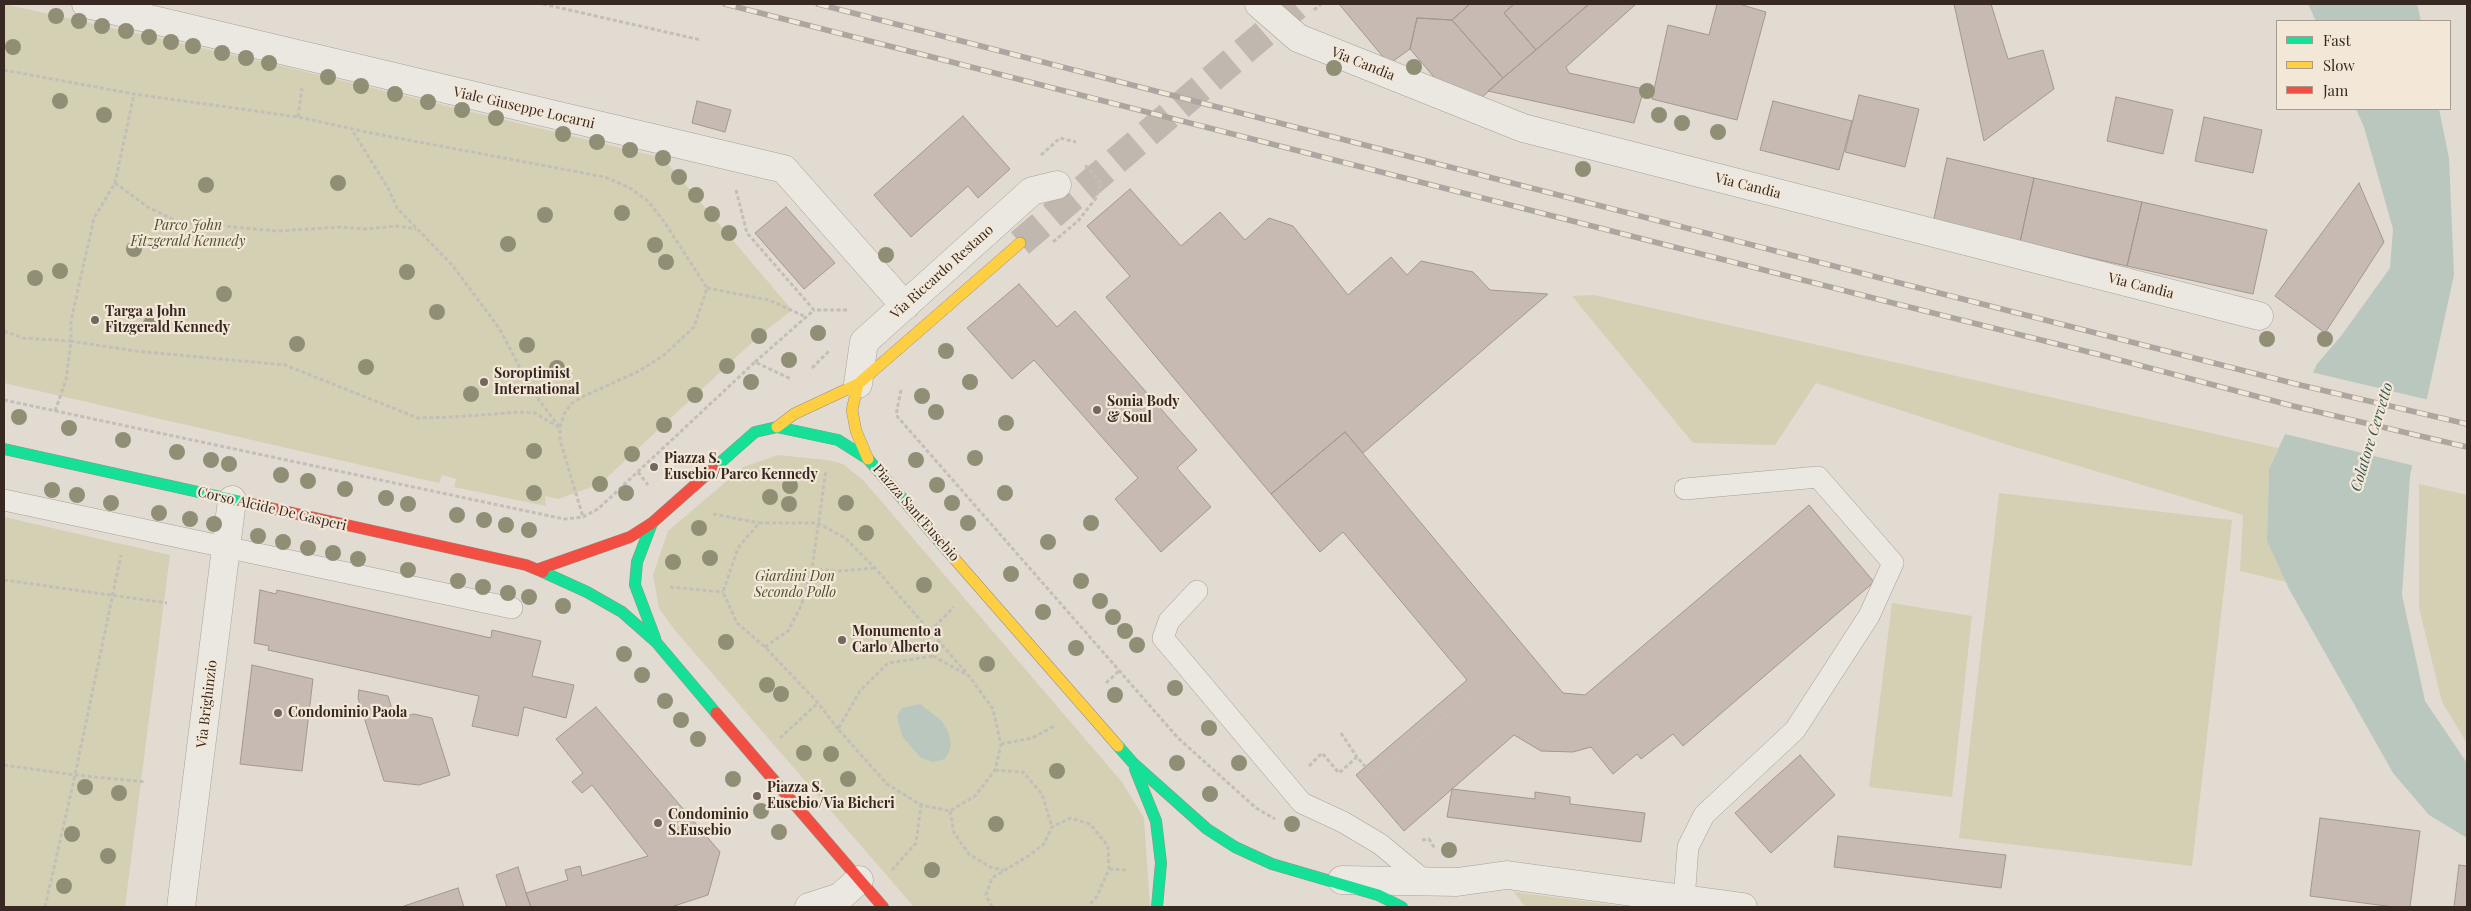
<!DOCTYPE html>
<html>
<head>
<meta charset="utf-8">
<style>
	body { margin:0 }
	#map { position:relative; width:2471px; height:911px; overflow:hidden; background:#e2dbd1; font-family:"Playfair Display",serif }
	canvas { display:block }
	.frame { position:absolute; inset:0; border:5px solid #372921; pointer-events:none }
	.legend { position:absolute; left:2276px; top:20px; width:175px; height:90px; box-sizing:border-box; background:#f3e7d8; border:1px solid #a89b8f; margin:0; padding:6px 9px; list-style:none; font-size:15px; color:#372921 }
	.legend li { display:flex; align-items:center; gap:10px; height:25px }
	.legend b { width:25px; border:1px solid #a89b8f }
</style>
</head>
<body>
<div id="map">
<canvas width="2471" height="911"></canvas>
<div class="frame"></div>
<ul class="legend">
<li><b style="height:6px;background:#16e098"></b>Fast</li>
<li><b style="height:6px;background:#ffcf43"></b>Slow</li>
<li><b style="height:6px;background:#f24e42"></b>Jam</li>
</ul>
</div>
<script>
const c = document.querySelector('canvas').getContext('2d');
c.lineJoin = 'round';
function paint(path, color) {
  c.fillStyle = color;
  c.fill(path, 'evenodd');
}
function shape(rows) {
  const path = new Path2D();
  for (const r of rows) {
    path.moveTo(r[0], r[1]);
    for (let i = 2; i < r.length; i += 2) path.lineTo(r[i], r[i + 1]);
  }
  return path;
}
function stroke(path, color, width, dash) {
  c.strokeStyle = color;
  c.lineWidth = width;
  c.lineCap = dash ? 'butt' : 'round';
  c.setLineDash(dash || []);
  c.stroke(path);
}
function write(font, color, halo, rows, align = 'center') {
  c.font = font + ' "Playfair Display",serif';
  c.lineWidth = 4.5;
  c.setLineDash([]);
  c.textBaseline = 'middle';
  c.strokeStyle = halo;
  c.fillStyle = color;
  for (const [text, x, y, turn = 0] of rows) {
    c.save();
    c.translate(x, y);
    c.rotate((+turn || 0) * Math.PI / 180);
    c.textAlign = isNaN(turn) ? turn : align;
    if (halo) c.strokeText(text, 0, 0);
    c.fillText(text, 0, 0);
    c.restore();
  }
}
paint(shape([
	[4,4,269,63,663,158,792,310,759,336,600,484,558,499,545,496,546,506,454,487,456,479,442,475,439,483,4,383],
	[1594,295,2278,448,2269,469,2267,541,2286,582,2240,571,2243,515,2005,444,1816,383,1775,445,1693,443,1572,296],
	[778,455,827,460,843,464,864,481,1122,782,1144,818,1150,907,914,907,673,628,659,608,653,575,668,531,743,467],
	[2419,484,2467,495,2467,743,2442,702,2419,608],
	[1999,493,2232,520,2192,866,1959,838],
	[4,517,170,555,125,907,4,907],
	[1892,603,1972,616,1952,797,1869,787],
	[1514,892,1629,907,1525,907]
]), '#d4d0b4');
paint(shape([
	[2308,4,2417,4,2421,21,2316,21],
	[2356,109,2439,109,2449,158,2454,275,2410,476,2402,595,2425,701,2467,763,2467,838,2429,815,2393,773,2289,589,2267,541,2269,469,2317,364,2341,336,2390,268,2393,229,2364,127],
	[920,704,942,721,949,734,951,747,945,759,933,762,921,758,902,736,897,716,902,708]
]), '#bac7be');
paint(shape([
	[2311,372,2429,400,2415,466,2285,434,2289,419]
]), '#e2dbd1');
const building = shape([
	[1339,4,1470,4,1452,20,1417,18,1410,49,1389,64,1339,4],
	[1470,4,1514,4,1504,13,1536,50,1503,78,1452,20,1470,4],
	[1514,4,1589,4,1536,50,1504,13,1514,4],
	[1589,4,1636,4,1566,67,1569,73,1644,89,1634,123,1488,91,1589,4],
	[1717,4,1739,4,1766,12,1737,120,1652,99,1668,25,1709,35,1717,4],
	[1954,4,1991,4,2008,59,2043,50,2054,89,1984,141,1954,4],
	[1417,18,1452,20,1503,78,1478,101,1440,84,1410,49,1417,18],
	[1859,95,1919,109,1905,167,1845,152,1859,95],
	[2116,97,2173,110,2163,154,2107,141,2116,97],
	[697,101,731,110,725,132,692,123,697,101],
	[1773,101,1852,121,1839,170,1760,150,1773,101],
	[963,116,1010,169,978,198,968,186,911,237,874,195,963,116],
	[2204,117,2262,130,2253,173,2195,161,2204,117],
	[1947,158,2034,178,2020,242,1933,223,1947,158],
	[2034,178,2142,202,2127,266,2020,242,2034,178],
	[2359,183,2384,242,2325,333,2275,296,2359,183],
	[1130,189,1181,246,1220,212,1245,240,1269,218,1293,226,1348,295,1391,257,1407,275,1421,261,1473,272,1490,290,1548,294,1363,453,1345,432,1271,494,1106,297,1130,276,1087,226,1130,189],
	[2142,202,2267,230,2253,294,2127,266,2142,202],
	[786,207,835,263,804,289,755,233,786,207],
	[1019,284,1057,327,1075,311,1197,450,1177,468,1211,507,1161,552,1115,499,1138,478,1034,360,1012,379,967,328,1019,284],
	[1345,432,1563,693,1585,695,1809,505,1874,582,1683,746,1673,734,1641,759,1637,754,1613,774,1591,747,1573,752,1541,751,1514,735,1404,831,1356,775,1467,680,1343,532,1320,552,1271,494,1345,432],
	[260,590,276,594,277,590,491,638,492,630,541,641,532,676,574,685,566,718,524,707,518,736,472,726,479,696,268,650,269,646,254,643,260,590],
	[252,665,313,679,302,771,240,764,252,665],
	[359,690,388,696,395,719,414,714,432,718,450,775,419,785,384,781,358,698,359,690],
	[596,707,720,852,708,895,671,907,531,907,526,893,568,880,565,870,580,866,582,876,648,856,592,785,582,793,572,782,583,773,556,739,596,707],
	[1800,755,1835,795,1771,853,1735,813,1800,755],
	[1452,789,1535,799,1535,792,1570,797,1570,804,1645,813,1641,842,1447,817,1452,789],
	[2320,818,2420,831,2410,907,2394,907,2310,896,2320,818],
	[1838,836,2006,855,2001,888,1834,867,1838,836],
	[2459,865,2467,866,2467,907,2454,907,2459,865],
	[518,867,526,893,531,907,507,907,496,875,518,867],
	[458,888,464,907,401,907,458,888]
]);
paint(building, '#c6bab2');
stroke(building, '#a39790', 1);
stroke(shape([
	[1020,243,1299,4]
]), '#c0b7ae', 28, [28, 14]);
const lane = shape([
	[4,500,512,608],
	[1197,591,1169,621,1163,638,1302,803,1343,822,1380,844,1426,882],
	[1684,900,1688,847,1704,815,1795,730,1869,616,1893,563,1818,477,1685,489]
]);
const street = shape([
	[86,4,784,169,905,306],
	[1259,4,1298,38,1523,128,2259,316],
	[858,384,864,342,1032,191,1057,185],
	[1342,880,1457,882,1507,875,1743,907],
	[181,907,232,500],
	[809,907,840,897,859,880]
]);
const fast = shape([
	[4,449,248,503],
	[713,469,755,432,777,427,838,440,868,459,952,556],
	[652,523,637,562,635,585,655,638],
	[543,572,587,592,622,612,656,642,716,713],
	[1118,746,1133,763,1207,829,1235,847,1272,864,1378,895,1402,907],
	[1135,769,1156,821,1161,863,1157,907]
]);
const slow = shape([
	[858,384,852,410,856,431,868,459],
	[777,427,794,414,858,384,1020,243],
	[952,556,1118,746]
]);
const jam = shape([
	[248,503,526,565,543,572],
	[539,569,630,537,652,523,713,469],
	[716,713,883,907]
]);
stroke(lane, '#a8a199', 22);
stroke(street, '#a8a199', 29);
stroke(fast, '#989089', 12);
stroke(slow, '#989089', 12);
stroke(jam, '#989089', 12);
stroke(shape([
	[543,4,701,40],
	[1314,10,1321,4],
	[4,70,134,94,298,117,371,133,605,177,630,188,648,201,665,223,707,288,694,327,663,356,637,372,584,396,572,403,564,414,560,428,560,440,583,517],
	[298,117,302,88],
	[1041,155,1060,138,1076,142],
	[115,183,148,207,178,222,277,231,342,227,364,229,397,226,416,229],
	[736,190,747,233,814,310,849,310],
	[1053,242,1078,221,1096,198,1101,183,1085,165],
	[707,288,769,300,806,317],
	[4,331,23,338,71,341,71,321,94,218,115,183,134,94],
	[755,362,814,310],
	[812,368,829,351],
	[901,390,896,415,1178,738,1256,808,1275,819],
	[4,400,564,519,583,517,598,509,755,362,791,379],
	[55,411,66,380,71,341,135,351,285,365,418,418,453,417,522,412,535,413,560,428,533,392,499,328,453,266,397,208,388,188,352,130],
	[638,472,648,485],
	[713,514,759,523],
	[812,569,840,571,875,568],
	[4,580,167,603],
	[670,587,723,592],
	[930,631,954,607],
	[765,647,788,631,801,606,812,569,826,470],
	[933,656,969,676,993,709,1001,745,995,770,975,796,950,811,921,805,887,784,838,729,860,691,888,663,933,656],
	[1106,683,1119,671],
	[838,729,818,703,765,647,737,623,723,592,738,548,759,523,818,523,845,538,875,568,969,676],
	[1341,733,1357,757],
	[780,738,818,703],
	[1001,744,1032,738,1056,725],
	[4,765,75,775,146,782],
	[1309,766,1322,753,1339,773,1357,757,1374,777,1473,694],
	[995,770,1023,772,1042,794,1052,827],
	[950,811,954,833,969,854,990,867,1003,870],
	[1422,840,1429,839,1435,849],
	[1109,869,1128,870],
	[892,870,916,843,921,805],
	[45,907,75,775,121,555],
	[992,907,986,895,992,878,1030,855,1044,844,1052,827,1070,818,1090,824,1108,846,1109,869,1097,896,1088,907]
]), '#c4beb8', 3, [4, 2.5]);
stroke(lane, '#ebe7e1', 21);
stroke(street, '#ebe7e1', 28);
stroke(fast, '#16e098', 11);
stroke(slow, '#ffcf43', 11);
stroke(jam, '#f24e42', 11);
const rail = shape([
	[725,4,1881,300,2097,354,2293,406,2467,447],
	[818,4,1888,280,2300,385,2467,424]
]);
stroke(rail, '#aca6a1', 5.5);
stroke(rail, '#f3e7d8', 4, [11]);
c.fillStyle = '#908f75';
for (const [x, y] of [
	[56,16],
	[79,21],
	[102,26],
	[126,31],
	[149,37],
	[171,42],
	[193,46],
	[13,47],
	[222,53],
	[246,58],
	[269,63],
	[1414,67],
	[1334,68],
	[328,77],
	[361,86],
	[1647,91],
	[395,94],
	[60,101],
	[428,102],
	[462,110],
	[104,115],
	[1659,115],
	[496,118],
	[1682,123],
	[1718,132],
	[563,134],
	[597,142],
	[630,150],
	[663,158],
	[1583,169],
	[679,177],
	[338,183],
	[206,185],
	[696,195],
	[622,213],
	[712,214],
	[545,215],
	[729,233],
	[508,244],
	[655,245],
	[134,249],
	[886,255],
	[666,262],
	[60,271],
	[407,272],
	[35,278],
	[224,294],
	[437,312],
	[151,324],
	[818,333],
	[759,336],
	[2267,339],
	[2325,339],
	[297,344],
	[527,345],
	[946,351],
	[789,360],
	[727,366],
	[366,367],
	[557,368],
	[751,382],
	[970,382],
	[471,394],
	[695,395],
	[922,396],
	[936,412],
	[19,417],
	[1006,423],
	[664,425],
	[69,428],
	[123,440],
	[534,451],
	[177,452],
	[632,454],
	[975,458],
	[211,460],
	[916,460],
	[229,464],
	[281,475],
	[308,481],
	[600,484],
	[937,485],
	[790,486],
	[345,489],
	[52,490],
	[534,493],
	[626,493],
	[1005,493],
	[77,495],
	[770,497],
	[386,498],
	[111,503],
	[846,503],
	[952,503],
	[408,504],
	[789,504],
	[159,513],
	[457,515],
	[190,519],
	[484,520],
	[968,523],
	[1091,523],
	[214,524],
	[506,525],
	[699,528],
	[529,530],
	[866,533],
	[258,536],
	[283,542],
	[1048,542],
	[308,548],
	[333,553],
	[710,558],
	[358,559],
	[673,562],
	[408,570],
	[1011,574],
	[458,581],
	[1081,581],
	[924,585],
	[483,587],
	[508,593],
	[529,597],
	[1100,601],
	[563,606],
	[1043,612],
	[1113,617],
	[1125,631],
	[726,642],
	[1137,645],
	[1076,648],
	[624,654],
	[987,664],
	[642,675],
	[767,685],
	[1175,688],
	[781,694],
	[1115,695],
	[665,701],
	[681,720],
	[1209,728],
	[698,739],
	[804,753],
	[831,754],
	[1177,763],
	[1239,763],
	[1057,771],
	[733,779],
	[848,779],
	[85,787],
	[119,793],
	[1210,794],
	[761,811],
	[996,824],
	[1292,824],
	[779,832],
	[72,834],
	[1449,850],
	[108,856],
	[932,870],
	[64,886]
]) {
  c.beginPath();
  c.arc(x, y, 8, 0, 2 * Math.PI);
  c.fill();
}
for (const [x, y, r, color] of [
	[95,320,5,"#73675f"],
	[484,382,5,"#73675f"],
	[1097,410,5,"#73675f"],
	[654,467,5,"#73675f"],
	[842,640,5,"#73675f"],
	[278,713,5,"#73675f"],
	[757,796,5,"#73675f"],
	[658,823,5,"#73675f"]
]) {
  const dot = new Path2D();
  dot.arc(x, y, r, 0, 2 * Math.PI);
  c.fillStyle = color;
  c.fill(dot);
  stroke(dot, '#f3e7d8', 2);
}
write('14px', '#372921', '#f3e7d8', [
	["Via Candia",1363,64,22],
	["Viale Giuseppe Locarni",524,108,13],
	["Via Candia",1748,186,14],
	["Via Riccardo Restano",942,272,-42],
	["Via Candia",2141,286,14],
	["Corso Alcide De Gasperi",272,509,13],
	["Piazza Sant'Eusebio",916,513,49],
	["Via Brighinzio",207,704,-83]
]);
write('italic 14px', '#4c512a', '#f3e7d8', [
	["Parco John",188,226],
	["Fitzgerald Kennedy",188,242],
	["Giardini Don",795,577],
	["Secondo Pollo",795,593]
]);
write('bold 14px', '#372921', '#f3e7d8', [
	["Targa a John",105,312],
	["Fitzgerald Kennedy",105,328],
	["Soroptimist",494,374],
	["International",494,390],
	["Sonia Body",1107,402],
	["& Soul",1107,418],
	["Piazza S.",664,459],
	["Eusebio/Parco Kennedy",664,475],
	["Monumento a",852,632],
	["Carlo Alberto",852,648],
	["Condominio Paola",288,713],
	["Piazza S.",767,788],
	["Eusebio/Via Bicheri",767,804],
	["Condominio",668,815],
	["S.Eusebio",668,831]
], 'left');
write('italic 15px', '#32554e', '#f3e7d8', [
	["Colatore Cervetto",2372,437,-73]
]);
</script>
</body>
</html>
